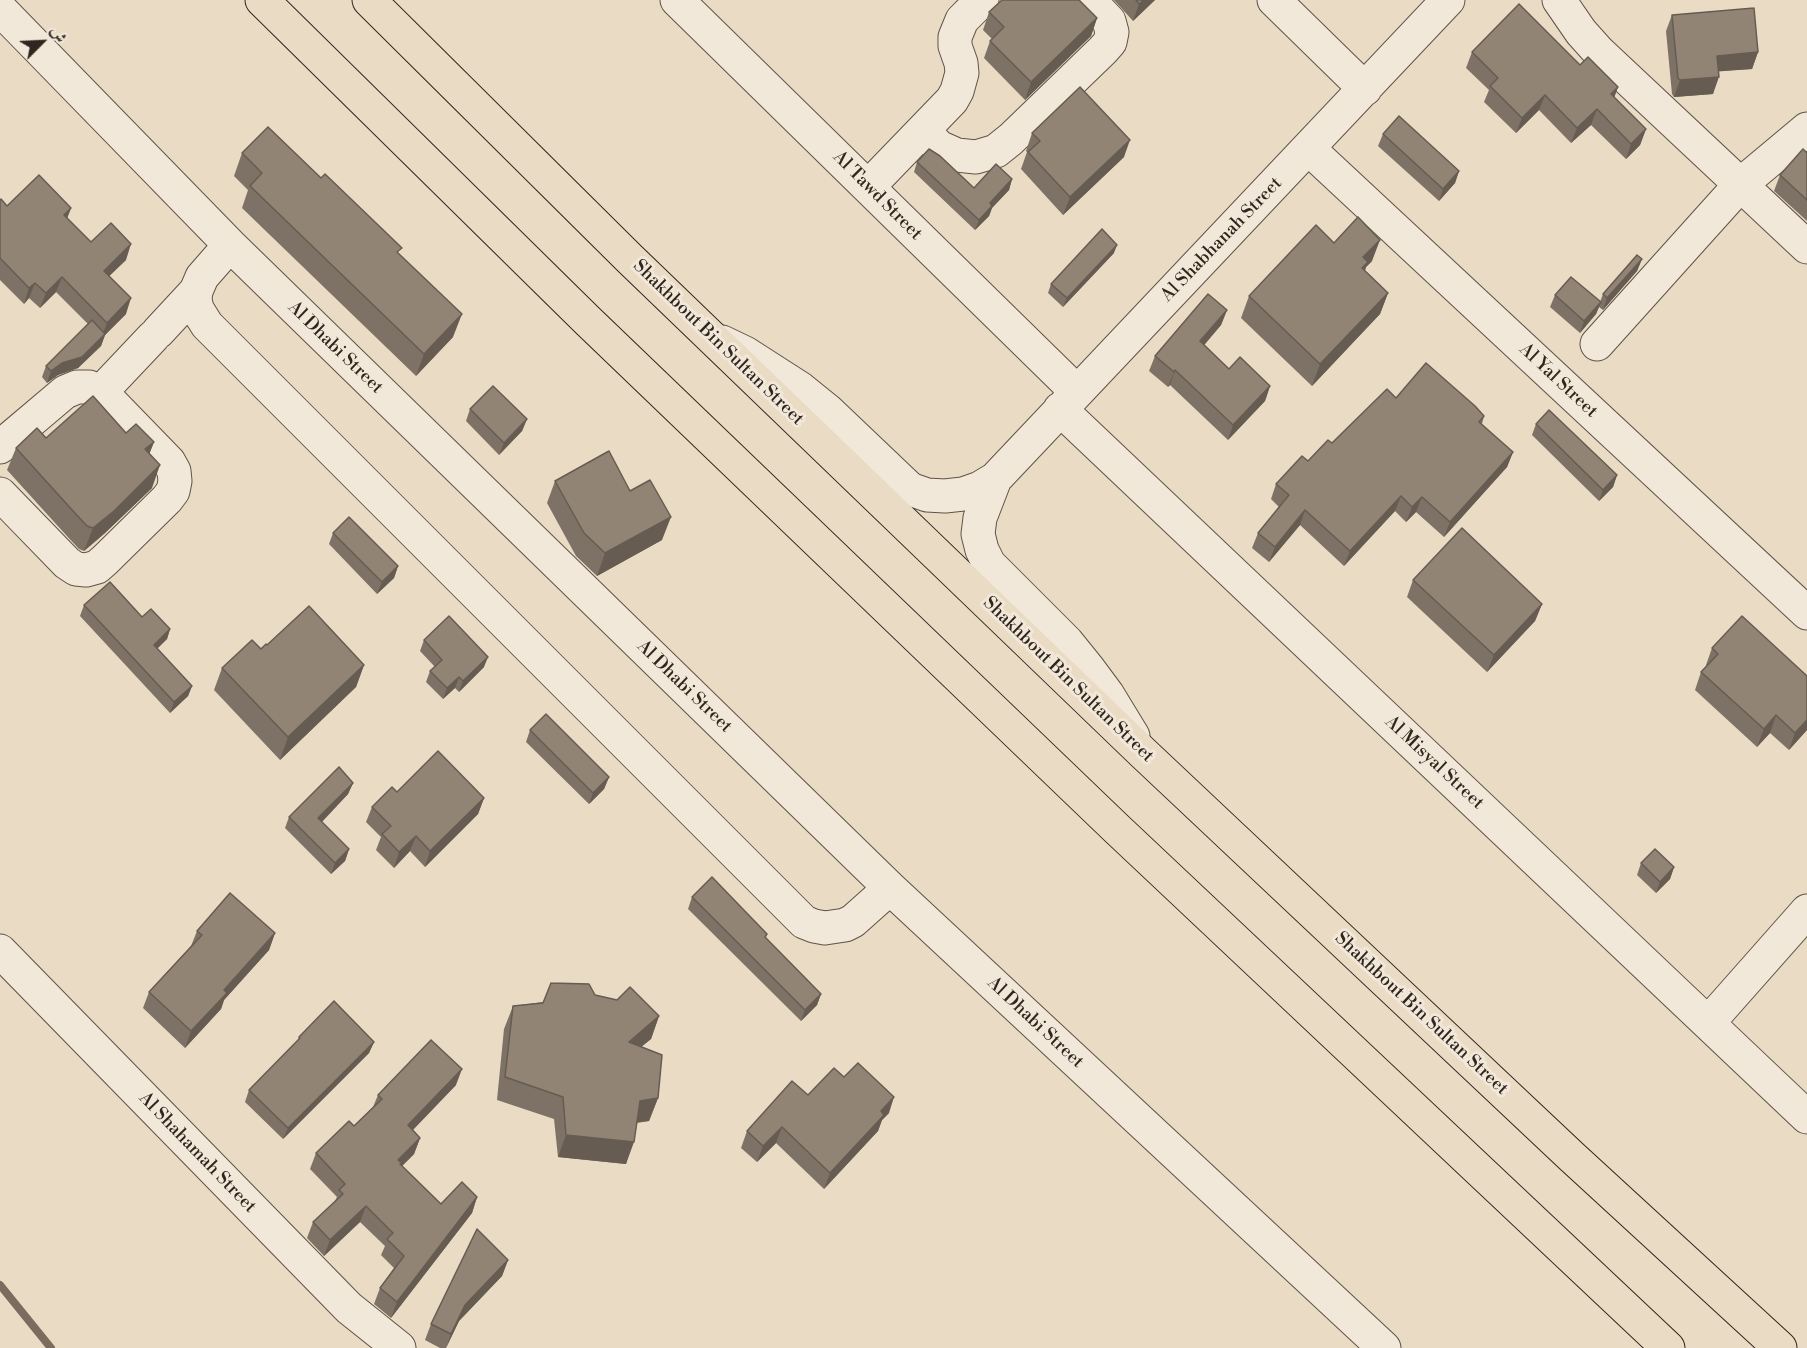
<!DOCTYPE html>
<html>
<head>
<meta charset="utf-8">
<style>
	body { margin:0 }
	#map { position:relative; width:1807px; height:1348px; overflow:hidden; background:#eadbc4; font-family:"Libre Bodoni",Amiri,serif }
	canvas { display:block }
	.north { position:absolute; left:12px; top:12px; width:60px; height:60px; -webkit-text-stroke:4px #f1e8d9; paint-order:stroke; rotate:66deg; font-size:16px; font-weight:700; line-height:24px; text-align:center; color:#31261f }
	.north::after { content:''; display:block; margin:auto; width:21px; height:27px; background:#31261f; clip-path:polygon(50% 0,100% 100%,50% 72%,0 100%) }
</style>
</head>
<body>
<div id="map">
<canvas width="1807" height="1348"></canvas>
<div class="north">ش</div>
</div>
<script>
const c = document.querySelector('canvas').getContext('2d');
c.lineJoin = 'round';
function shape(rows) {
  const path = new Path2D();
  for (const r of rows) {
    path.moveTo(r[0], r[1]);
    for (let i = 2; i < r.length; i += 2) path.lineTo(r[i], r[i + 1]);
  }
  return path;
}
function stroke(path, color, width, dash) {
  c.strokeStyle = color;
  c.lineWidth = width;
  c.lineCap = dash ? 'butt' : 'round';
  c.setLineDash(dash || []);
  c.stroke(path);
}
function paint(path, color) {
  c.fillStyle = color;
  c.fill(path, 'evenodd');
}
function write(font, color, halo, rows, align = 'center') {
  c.font = font + ' "Libre Bodoni",serif';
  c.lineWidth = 6;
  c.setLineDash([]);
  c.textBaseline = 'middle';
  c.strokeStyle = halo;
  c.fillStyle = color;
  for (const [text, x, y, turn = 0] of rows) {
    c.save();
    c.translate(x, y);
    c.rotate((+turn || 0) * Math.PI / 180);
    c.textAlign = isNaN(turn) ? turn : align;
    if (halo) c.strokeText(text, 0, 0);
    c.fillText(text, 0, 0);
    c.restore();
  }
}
stroke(shape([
	[0,1285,51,1348]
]), '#7a6d60', 8);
const minor = shape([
	[677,0,1077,392],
	[1274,0,1365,89],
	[1559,0,1581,32,1598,51,1807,247],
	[0,9,230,245,890,888,1384,1348],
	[923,130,939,147,957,155,976,157,996,151,1011,139,1103,50,1110,42,1112,32,1109,21,1089,0],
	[1309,149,1807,613],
	[868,187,952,100,957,91,962,73,961,63,955,46,955,37,962,20,982,0],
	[230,245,202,277,196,291,195,299,197,309,207,325,804,922,814,926,825,928,845,925,853,921,890,888],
	[158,332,196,291],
	[722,342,745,353,801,389,827,410,910,489,927,495,945,496,963,494,980,488,995,479,1448,0],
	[1597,344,1740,185,1807,129],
	[101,392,153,337],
	[1060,409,1807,1117],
	[0,447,65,392,77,387,89,387,101,392,169,462,174,471,175,481,173,491,167,499,105,560,97,567,86,570,76,569,67,563,0,494],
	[995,479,980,518,978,534,982,550,989,564,1067,642,1088,668,1108,695,1133,736],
	[0,951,349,1308,399,1348],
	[1708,1023,1807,911]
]);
const major = shape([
	[262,0,587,320,1116,828,1668,1348],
	[369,0,629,258,1142,752,1571,1156,1780,1348]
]);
stroke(minor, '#5f5348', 35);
stroke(major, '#31261f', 35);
stroke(minor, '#f1e8d9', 33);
stroke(major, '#eadbc4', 33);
paint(shape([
	[1114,0,1155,0,1133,21],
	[989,12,1097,18,1091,36,1025,100,984,58,990,41,992,39,983,30],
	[1672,15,1758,52,1752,69,1718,71,1713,94,1674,97,1672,94,1666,31],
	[1472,52,1580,65,1618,87,1614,98,1646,129,1640,145,1626,159,1591,125,1571,143,1539,110,1516,133,1484,102,1489,90,1466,68],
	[1032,133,1124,157,1063,215,1021,169,1027,152,1026,151],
	[1383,134,1459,171,1455,183,1439,201,1378,146],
	[242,153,399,254,453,337,416,376,242,208,248,190,234,176],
	[1807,153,1807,221,1774,191,1780,175],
	[917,162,974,188,1012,179,1009,190,992,208,989,216,975,230,914,172],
	[0,200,7,206,71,208,67,218,91,242,126,260,109,276,126,314,105,335,101,346,78,368,58,375,47,383,42,377,46,366,88,324,56,292,40,308,29,298,24,304,0,280],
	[1334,243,1372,261,1366,267,1365,271,1388,293,1380,314,1312,386,1241,318,1249,296],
	[1114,253,1063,307,1048,293,1051,284],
	[1642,259,1637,271,1603,310,1599,307,1596,314,1580,333,1550,307,1555,295,1600,302,1603,294],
	[1227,310,1221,325,1204,345,1229,369,1270,386,1265,401,1228,440,1170,385,1168,387,1149,371,1155,356],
	[1396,398,1484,416,1482,424,1513,452,1507,467,1444,537,1416,512,1406,522,1395,511,1344,566,1300,525,1269,562,1252,548,1258,533,1279,507,1271,499,1276,484],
	[470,409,527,419,522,431,499,455,466,421],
	[1536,424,1617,475,1613,487,1599,501,1532,435],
	[126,433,154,442,149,454,152,488,105,533,84,551,79,549,66,535,7,470,16,448,46,438],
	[555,481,630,491,662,540,597,576,576,556,547,503],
	[333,533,398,566,394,578,377,594,329,544],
	[1413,580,1542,604,1535,621,1487,672,1407,597],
	[84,605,142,617,170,629,167,639,157,649,192,686,188,696,170,713,80,616],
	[424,640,484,667,459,692,455,688,443,699,426,682,430,671,435,667,420,651],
	[267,645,364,665,356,687,280,760,214,690,222,668],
	[1712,648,1807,676,1807,730,1789,750,1770,733,1757,747,1695,690,1701,672,1707,666,1706,665],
	[530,730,609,777,604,789,589,804,526,742],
	[353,783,348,794,322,822,349,849,345,861,331,874,285,828,289,817],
	[397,792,484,798,478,814,425,867,410,851,394,868,376,850,381,837,366,822,372,807],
	[1641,863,1674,867,1670,879,1656,893,1637,875],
	[692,897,821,994,817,1005,801,1021,688,909],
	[197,931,275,933,269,950,224,1000,221,1009,185,1048,143,1008,149,992,191,946],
	[595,995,659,1016,651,1039,641,1047,658,1098,649,1121,637,1123,626,1164,558,1157,554,1119,497,1100,504,1029,513,1006],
	[299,1037,374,1042,369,1053,283,1139,245,1102,249,1090,297,1042],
	[844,1077,889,1113,882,1120,878,1131,824,1189,776,1143,757,1162,741,1148,747,1131,808,1095],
	[456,1085,413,1130,420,1138,414,1154,402,1166,441,1204,477,1197,472,1213,391,1318,374,1304,380,1288,394,1268,381,1255,385,1246,360,1222,324,1256,307,1238,313,1222,335,1201,337,1197,310,1169,316,1153,354,1126,373,1107,378,1095],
	[508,1260,502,1276,459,1321,446,1348,440,1348,425,1340,431,1324]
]), '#7d7265');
paint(shape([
	[1144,0,1155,0,1133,21,1139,4],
	[1097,18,1091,36,1025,100,1031,82],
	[1758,52,1752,69,1711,72,1717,56],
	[1719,77,1713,94,1674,97,1680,80],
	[1618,87,1612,103,1611,94],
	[1545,95,1539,110,1516,133,1522,118],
	[1597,109,1591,125,1571,143,1577,128],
	[1646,129,1640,145,1626,159,1631,144],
	[1130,140,1124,157,1063,215,1070,197],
	[1459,171,1455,183,1439,201,1443,189],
	[1012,179,1009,190,992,208,989,216,975,230,979,220,990,203],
	[71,208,65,224,64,215],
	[1380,240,1372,261,1366,267,1360,284,1363,257],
	[131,244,126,260,99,286,104,271],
	[1117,245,1114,253,1063,307,1067,298],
	[1642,259,1637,271,1603,310,1607,298],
	[62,277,56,292,40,308,46,293],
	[35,283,29,298,24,304,29,288],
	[1388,293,1380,314,1312,386,1320,364],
	[131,298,126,314,105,335,101,346,78,368,58,375,47,383,51,371,101,338,107,323],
	[1601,302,1596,314,1580,333,1584,321],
	[1227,310,1221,325,1195,356,1200,341],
	[462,314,453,337,416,376,424,354],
	[1175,370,1170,385,1168,387,1174,372],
	[1270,386,1265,401,1228,440,1233,425],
	[527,419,522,431,499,455,504,443],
	[154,442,145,465,145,449],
	[1513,452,1507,467,1444,537,1450,522],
	[160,465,152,488,105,533,84,551,93,528],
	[1617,475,1613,487,1599,501,1603,490],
	[1401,496,1395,511,1344,566,1350,551],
	[1422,497,1416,512,1406,522,1412,507],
	[1305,510,1300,525,1269,562,1275,547],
	[671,517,662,540,597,576,605,553],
	[398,566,394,578,377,594,382,582],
	[1542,604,1535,621,1487,672,1494,655],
	[170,629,167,639,150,655,154,645],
	[488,657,484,667,459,692,463,681],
	[364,665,356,687,280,760,288,737],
	[459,677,455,688,443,699,447,688],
	[192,686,188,696,170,713,174,702],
	[1776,715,1770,733,1757,747,1764,729],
	[1807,720,1807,730,1789,750,1795,733],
	[609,777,604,789,589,804,593,793],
	[353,783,348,794,314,830,318,818],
	[484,798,478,814,425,867,430,851],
	[416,836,410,851,394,868,399,852],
	[349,849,345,861,331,874,335,863],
	[1674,867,1670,879,1656,893,1660,882],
	[275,933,269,950,224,1000,221,1009,185,1048,191,1031,224,990],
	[821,994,817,1005,801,1021,805,1010],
	[659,1016,651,1039,620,1064,629,1042],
	[374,1042,369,1053,283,1139,288,1128],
	[462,1069,456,1085,402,1141,408,1125],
	[894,1097,889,1113,882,1120,878,1131,824,1189,830,1173,881,1111],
	[658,1098,649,1121,631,1123,640,1101],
	[782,1127,776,1143,757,1162,763,1146],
	[566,1135,634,1142,626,1164,558,1157],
	[420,1138,414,1154,399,1169,398,1160],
	[477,1197,472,1213,391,1318,397,1302],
	[366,1206,360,1222,324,1256,330,1240],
	[508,1260,502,1276,459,1321,446,1348,451,1334,465,1305]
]), '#665c52');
const building = shape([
	[1002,0,1079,0,1097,18,1031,82,990,41,1004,27,989,12,1002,0],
	[1136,0,1144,0,1139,4,1136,0],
	[1519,4,1580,65,1588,57,1618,87,1611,94,1646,129,1631,144,1597,109,1577,128,1545,95,1522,118,1490,86,1498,78,1472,52,1519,4],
	[1754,8,1758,52,1717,56,1719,77,1680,80,1678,78,1672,15,1754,8],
	[1080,87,1130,140,1070,197,1028,152,1040,141,1032,133,1080,87],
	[1399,116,1459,171,1443,189,1383,134,1399,116],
	[268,127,321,178,325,174,402,248,397,252,462,314,424,354,250,186,262,173,242,153,268,127],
	[929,149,940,156,974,188,996,164,1012,179,990,203,992,206,979,220,917,162,929,149],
	[1803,149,1807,153,1807,200,1780,175,1803,149],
	[39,175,71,208,64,215,91,242,111,223,131,244,104,271,131,298,107,323,62,277,46,293,35,283,29,288,0,258,0,200,1,199,7,206,39,175],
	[1358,217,1380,240,1363,257,1368,262,1362,268,1388,293,1320,364,1249,296,1316,225,1334,243,1358,217],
	[1102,229,1117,245,1067,298,1051,284,1102,229],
	[1637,255,1642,259,1607,298,1603,294,1637,255],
	[1571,277,1601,302,1584,321,1555,295,1571,277],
	[1208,294,1227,310,1200,341,1229,369,1240,357,1270,386,1233,425,1175,370,1174,372,1155,356,1208,294],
	[92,320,105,334,82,357,62,363,51,371,46,366,92,320],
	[1426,363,1475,406,1484,416,1479,422,1513,452,1450,522,1422,497,1412,507,1401,496,1350,551,1305,510,1275,547,1258,533,1289,495,1276,484,1302,456,1308,461,1328,440,1332,443,1387,389,1396,398,1426,363],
	[493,386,527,419,504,443,470,409,493,386],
	[93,396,126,433,136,424,154,442,145,449,160,465,114,511,93,528,87,526,74,512,16,448,37,428,46,438,93,396],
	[1549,410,1617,475,1603,490,1536,424,1549,410],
	[609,451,630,491,650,480,671,517,605,553,584,533,555,481,609,451],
	[349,517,398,566,382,582,333,533,349,517],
	[1462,528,1542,604,1494,655,1413,580,1462,528],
	[110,582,142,617,151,609,170,629,154,645,192,686,174,702,84,605,110,582],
	[309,606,364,665,288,737,222,668,252,640,261,649,266,644,267,645,309,606],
	[449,616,488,657,463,681,459,677,447,688,430,671,442,660,424,640,449,616],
	[1742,616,1807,676,1807,720,1795,733,1776,715,1764,729,1701,672,1718,654,1712,648,1742,616],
	[546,714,609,777,593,793,530,730,546,714],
	[438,751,484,798,430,851,416,836,399,852,382,834,391,826,372,807,392,787,397,792,438,751],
	[339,767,353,783,318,818,349,849,335,863,289,817,339,767],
	[1655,849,1674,867,1660,882,1641,863,1655,849],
	[712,877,767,934,765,937,821,994,805,1010,692,897,712,877],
	[230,893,275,933,224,990,227,993,191,1031,149,992,202,935,197,931,230,893],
	[551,983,589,984,595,995,617,1000,630,987,659,1016,629,1042,662,1055,658,1098,640,1101,634,1142,566,1135,563,1097,505,1077,513,1006,543,1003,551,983],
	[334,1001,374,1042,288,1128,249,1090,300,1038,299,1037,334,1001],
	[431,1040,462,1069,408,1125,420,1138,398,1160,402,1163,400,1164,441,1204,462,1182,477,1197,397,1302,380,1288,404,1256,387,1239,393,1233,366,1206,330,1240,313,1222,343,1194,339,1190,345,1184,316,1153,349,1121,354,1126,382,1099,378,1095,431,1040],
	[858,1063,894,1097,881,1111,884,1115,830,1173,782,1127,763,1146,747,1131,792,1081,808,1095,834,1068,844,1077,858,1063],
	[477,1229,508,1260,465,1305,451,1334,431,1324,477,1229]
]);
paint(building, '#918475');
stroke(building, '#665c52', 1.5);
write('18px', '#31261f', '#f1e8d9', [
	["Al Tawd Street",877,196,45],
	["Al Shabhanah Street",1222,240,-46],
	["Shakhbout Bin Sultan Street",718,343,44],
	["Al Dhabi Street",335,348,44],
	["Al Yal Street",1558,381,43],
	["Shakhbout Bin Sultan Street",1068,680,44],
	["Al Dhabi Street",684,687,44],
	["Al Misyal Street",1434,763,43],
	["Shakhbout Bin Sultan Street",1421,1014,43],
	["Al Dhabi Street",1035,1023,43],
	["Al Shahamah Street",197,1153,46]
]);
</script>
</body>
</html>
